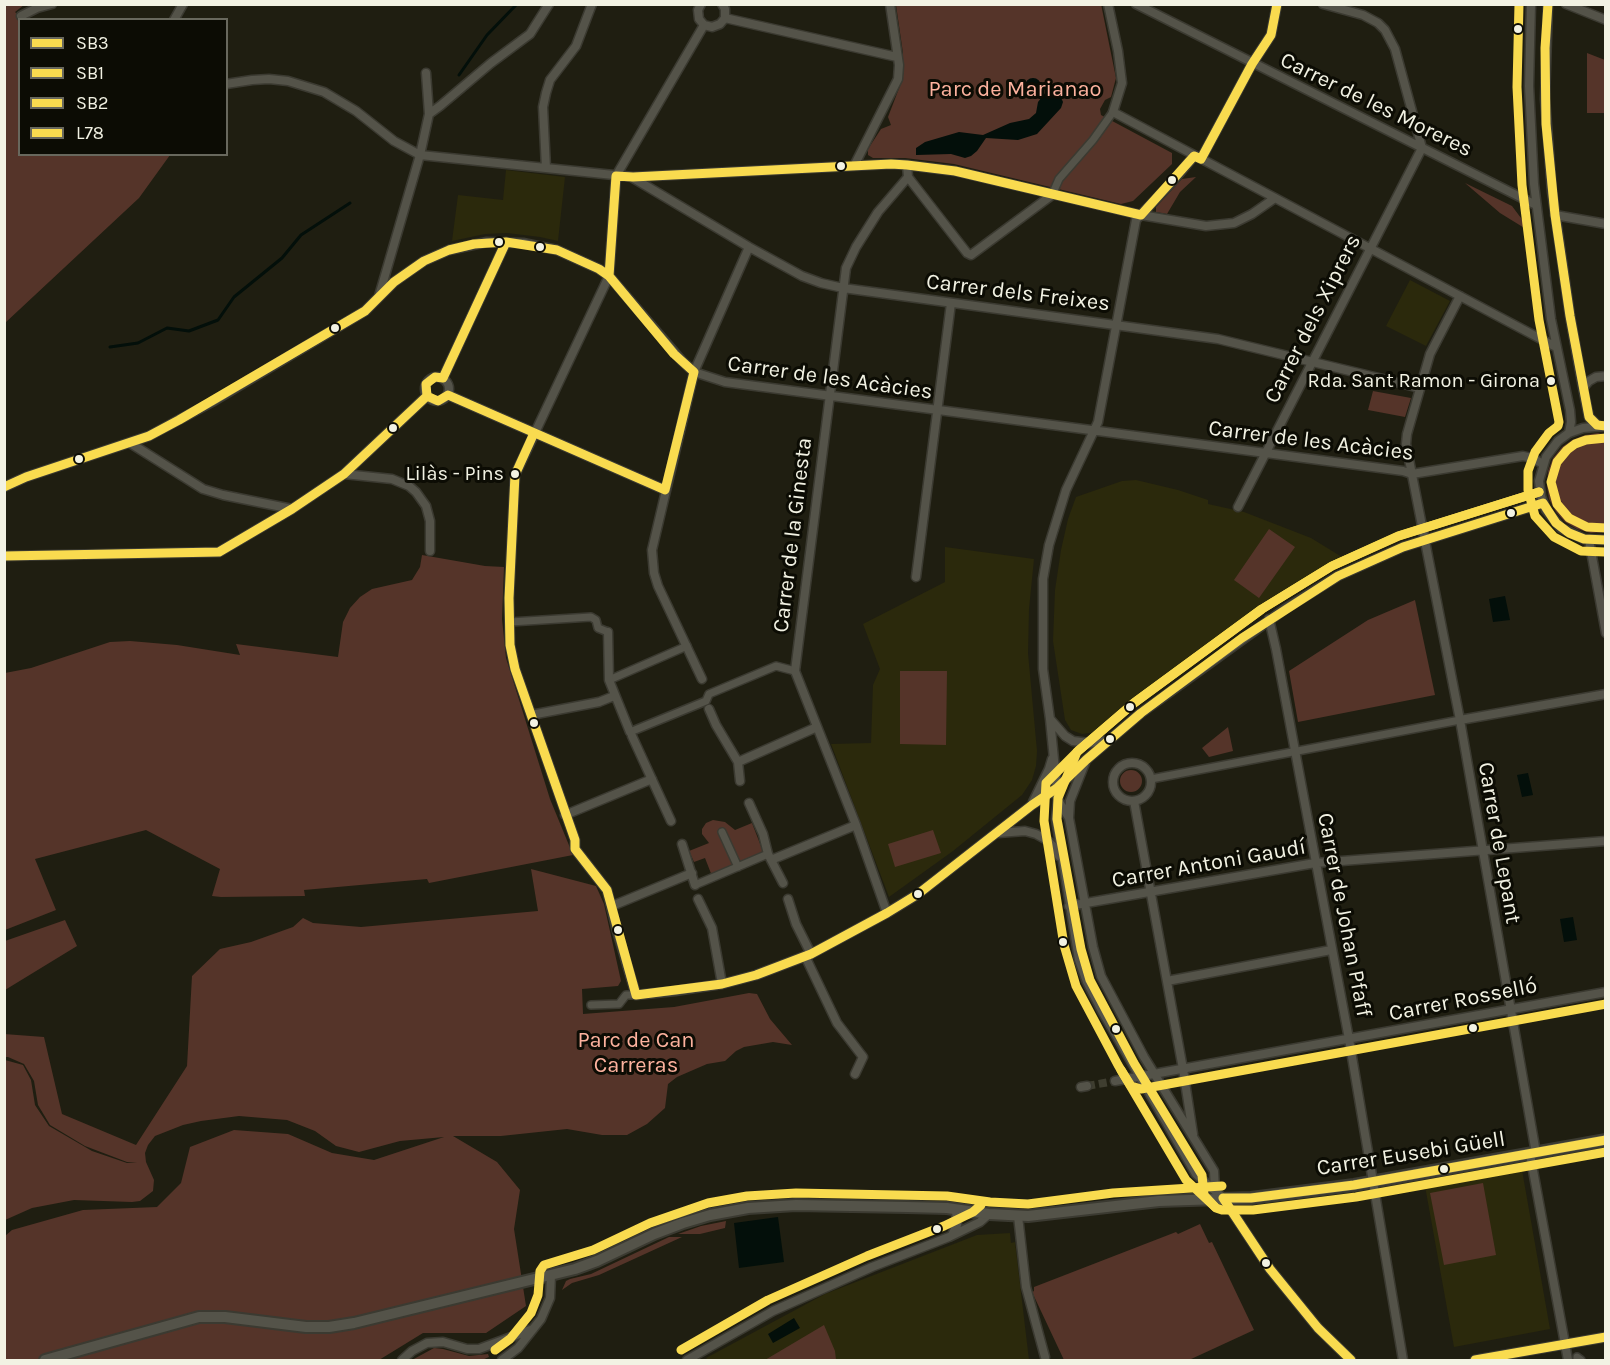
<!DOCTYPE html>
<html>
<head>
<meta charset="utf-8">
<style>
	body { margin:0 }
	#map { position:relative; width:1610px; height:1365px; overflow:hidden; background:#1f1e11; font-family:Karla,sans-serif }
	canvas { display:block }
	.frame { position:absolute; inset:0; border:6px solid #f2f2e3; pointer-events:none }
	.legend { position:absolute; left:18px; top:18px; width:210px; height:138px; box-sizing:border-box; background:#0c0c04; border:2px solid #68685d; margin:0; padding:8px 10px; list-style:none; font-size:18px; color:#f2f2e3 }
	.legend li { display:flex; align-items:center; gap:12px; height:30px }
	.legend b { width:30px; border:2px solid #68685d }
</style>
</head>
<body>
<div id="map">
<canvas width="1610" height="1365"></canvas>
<div class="frame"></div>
<ul class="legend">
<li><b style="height:8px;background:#f9db4f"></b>SB3</li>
<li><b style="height:8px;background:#f9db4f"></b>SB1</li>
<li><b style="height:8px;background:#f9db4f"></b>SB2</li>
<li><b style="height:8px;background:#f9db4f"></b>L78</li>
</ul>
</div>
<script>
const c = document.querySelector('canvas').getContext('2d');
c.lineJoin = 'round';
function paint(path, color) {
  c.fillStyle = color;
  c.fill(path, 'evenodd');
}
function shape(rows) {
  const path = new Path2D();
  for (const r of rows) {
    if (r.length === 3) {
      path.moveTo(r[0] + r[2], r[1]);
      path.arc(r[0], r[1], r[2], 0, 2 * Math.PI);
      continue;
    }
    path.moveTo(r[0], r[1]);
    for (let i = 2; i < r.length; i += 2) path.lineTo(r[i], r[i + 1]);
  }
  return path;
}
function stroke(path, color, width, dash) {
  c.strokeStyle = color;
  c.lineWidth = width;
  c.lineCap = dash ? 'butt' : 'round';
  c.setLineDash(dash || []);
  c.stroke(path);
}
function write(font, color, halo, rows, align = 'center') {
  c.font = font + ' Karla,sans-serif';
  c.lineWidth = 6;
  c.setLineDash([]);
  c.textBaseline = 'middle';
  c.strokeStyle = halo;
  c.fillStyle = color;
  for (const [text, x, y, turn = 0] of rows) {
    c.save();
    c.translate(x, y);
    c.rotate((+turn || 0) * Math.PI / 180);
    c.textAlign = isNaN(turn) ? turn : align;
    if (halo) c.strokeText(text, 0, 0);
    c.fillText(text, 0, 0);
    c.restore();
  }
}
paint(shape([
	[506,170,565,177,558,241,540,237,507,233,485,234,452,241,458,195,503,200],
	[1410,280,1450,301,1426,346,1386,326],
	[1136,480,1178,490,1208,500,1208,504,1244,512,1311,538,1342,557,1323,567,1241,620,1146,692,1096,732,1082,734,1071,730,1065,720,1053,641,1055,590,1061,550,1068,519,1076,497,1122,481],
	[945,547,1034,559,1029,609,1028,653,1037,751,1036,766,1032,780,1022,795,953,851,889,897,831,744,871,743,873,685,880,669,863,624,945,582],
	[1522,1170,1550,1329,1454,1347,1425,1186],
	[1010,1233,1011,1243,1015,1242,1029,1360,708,1360,706,1358,825,1294,977,1235]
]), '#2b290c');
paint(shape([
	[1101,4,1116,78,1111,97,1105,100,1100,109,1101,115,1172,153,1172,164,1133,201,1121,204,954,164,905,158,873,158,868,155,868,149,881,129,891,125,888,117,903,78,903,53,896,5],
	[5,5,24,5,15,12,22,19,20,20,20,154,170,155,139,198,5,323],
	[1587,53,1605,60,1605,113,1587,113],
	[1196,177,1180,192,1167,214,1156,212,1156,207,1182,179],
	[1465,183,1512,206,1521,218,1526,229,1500,213],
	[1373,391,1411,398,1405,417,1368,410],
	[1598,433,1605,435,1605,532,1591,533,1577,529,1565,522,1556,512,1549,499,1547,486,1548,471,1553,458,1562,447,1572,440,1585,435],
	[1269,529,1295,547,1259,598,1234,580],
	[422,555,485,566,504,567,502,619,506,658,550,799,573,855,429,883,427,879,304,890,305,896,221,897,212,896,220,869,146,830,35,859,56,910,5,930,5,673,31,668,110,642,130,641,177,645,240,655,236,644,338,657,343,622,350,608,360,597,372,589,412,580,420,567],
	[1415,600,1435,695,1298,722,1289,671,1368,620],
	[900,671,947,671,946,745,900,744],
	[1228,727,1233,751,1209,757,1202,748],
	[1131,781,11],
	[713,820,725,822,735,830,752,823,764,854,712,876,705,858,694,862,689,851,709,843,702,834,702,829,706,823],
	[933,830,941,853,895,867,888,844],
	[531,869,596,886,604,904,621,981,618,986,582,989,583,1014,674,1007,749,993,757,994,770,1019,792,1045,773,1042,744,1047,736,1051,725,1061,707,1064,677,1077,668,1084,665,1108,647,1124,627,1135,602,1135,567,1129,501,1136,453,1136,497,1162,520,1190,514,1229,526,1306,486,1333,423,1333,379,1360,5,1360,5,1236,12,1230,83,1210,157,1207,181,1183,190,1147,234,1130,288,1134,332,1153,374,1160,444,1137,400,1141,359,1152,336,1146,315,1131,287,1120,239,1116,201,1121,183,1125,155,1136,148,1145,145,1153,146,1162,154,1180,153,1191,140,1201,132,1202,74,1200,32,1208,5,1220,5,1060,23,1065,31,1080,35,1105,49,1126,92,1151,127,1163,137,1162,127,1162,85,1146,50,1125,38,1105,34,1081,24,1064,8,1057,5,1057,4,1034,44,1037,62,1114,136,1145,187,1066,192,976,220,949,251,942,293,927,303,918,313,923,361,927,538,911],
	[65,920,77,946,5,990,5,941],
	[1483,1183,1496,1255,1444,1265,1430,1193],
	[726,1221,725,1228,700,1234,678,1234,701,1226],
	[1200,1224,1209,1243,1212,1242,1254,1330,1189,1360,1064,1360,1032,1292,1034,1291,1034,1287,1176,1232,1178,1234],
	[669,1237,682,1237,599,1275,572,1283,562,1290,566,1281,570,1279,591,1274],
	[824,1325,835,1351,836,1360,765,1360],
	[434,1348,443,1349,469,1356,488,1354,489,1357,482,1360,412,1360]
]), '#553429');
paint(shape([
	[1033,86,8],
	[1049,88,1053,89,1059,93,1063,102,1061,108,1037,134,1018,140,986,138,977,151,971,156,965,158,951,154,916,155,916,148,925,142,959,132,983,135,1010,123,1029,119,1036,113,1038,102],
	[1505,596,1510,620,1493,622,1489,599],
	[1528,773,1533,795,1522,797,1517,775],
	[1573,917,1577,940,1564,942,1560,919],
	[778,1217,784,1262,739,1268,734,1223],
	[794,1318,800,1328,773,1343,768,1334]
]), '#030f0a');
stroke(shape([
	[459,75,487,35,517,4],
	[110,347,138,343,167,328,189,331,218,320,234,297,282,258,301,235,350,203]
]), '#030f0a', 3);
stroke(shape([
	[1087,1086,1115,1081]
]), '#3f3e30', 8, [8, 4]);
const pedestrian = shape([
	[1052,195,1059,179,1093,140,1113,112],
	[510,622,591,617,596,620,598,628,608,632],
	[609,680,687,646],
	[630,732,706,701,709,694,776,666,795,671],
	[1151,779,1460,720],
	[722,832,738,867],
	[695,885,768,854],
	[591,1005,619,1004,626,995,636,995],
	[1577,1360,1577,1357,1581,1360]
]);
const minor = shape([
	[701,4,698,10,699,19,704,25,712,27,720,24,725,18,725,9,722,4],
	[1108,4,1118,51,1122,83,1113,112,1556,347],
	[1136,4,1536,205],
	[1323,4,1363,15,1378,23,1385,30,1395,49,1422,148],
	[1531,4,1529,86,1534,184,1551,319,1570,410,1571,422,1569,433],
	[1548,4,1545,99,1552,192,1570,316,1583,388,1589,417,1597,425],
	[1566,4,1606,20],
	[21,16,37,8,52,4],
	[725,18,897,57],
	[174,20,183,4],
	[704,25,616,176,609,276,515,475,509,598,510,645,515,669,575,840,575,849,607,890,617,931,636,995,675,991,722,984,756,975,811,954,887,913,918,894,1032,805,1057,788,1086,760,1141,713,1285,609,1338,576,1403,547,1543,503],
	[426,73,429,114],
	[226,84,252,80,269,79,288,81,324,92,356,111,394,141,420,155,633,177,891,164,907,165,955,171,1141,215,1206,226,1234,223,1252,214,1275,198],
	[1194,156,1173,181,1136,220,1098,422,1066,490,1049,545,1043,579,1043,669,1050,719,1058,800,1056,819,1079,960,1087,982,1102,1011,1196,1174,1223,1198,1270,1269,1318,1328,1351,1360],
	[1201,159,1252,64,1271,35,1277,4],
	[854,166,898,79,899,65,890,4],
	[546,168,543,107,546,93,550,80,576,46,592,4],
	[908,177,967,253,971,255,1052,195],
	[633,178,749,247,802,276,821,283,843,288,1218,339,1420,388],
	[1555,215,1606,224],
	[379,296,420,155,429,114,440,106,491,63,530,34,549,4],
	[1460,296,1430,354,1407,434,1406,444,1460,720,1536,1153],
	[437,389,12],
	[443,378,506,242],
	[1583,388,1589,381,1596,377,1606,376],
	[448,395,665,490],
	[1606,426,1583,428,1569,433,1558,441,1546,457,1539,481,1541,496,1546,510,1561,528,1584,539,1606,540],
	[130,443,203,489,223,495,292,509],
	[344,474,392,479,409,486,416,492,426,506,430,521,430,551],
	[4,487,26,477,149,436,212,402,365,311,394,282,424,261,449,250,487,242,523,243,557,250,599,269,609,276,682,361,694,372,725,382,1403,471,1412,474,1523,456,1532,458,1543,464],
	[1238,507,1422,148],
	[1589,540,1606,633],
	[4,556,219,552,292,509,344,474,427,396],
	[916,577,951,303],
	[1269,619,1276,649,1349,1039,1403,1360],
	[608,632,609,680,630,732],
	[702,679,658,586,654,573,652,550,694,372,749,247],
	[709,709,716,725,738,762,740,781],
	[531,715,599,702,614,696],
	[1051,720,1065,736,1073,741,1089,743,1107,741],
	[1460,720,1606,694],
	[632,736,671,821],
	[738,762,817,727],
	[1132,782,19],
	[1058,800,1069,818,1093,947,1101,976,1144,1057,1214,1171,1215,1190],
	[1134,801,1183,1069,1193,1134],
	[1033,802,1049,769,1052,759],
	[749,803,763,834,768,854,783,883],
	[565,815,652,779],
	[1069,818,1070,801,1085,763],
	[998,833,1025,831,1036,834,1047,840,1054,847,1059,856],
	[682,844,695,885],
	[771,860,856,825],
	[698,899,712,928,722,984],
	[788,899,796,924,811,954],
	[612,906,692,873],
	[1069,906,1315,863,1606,841],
	[887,913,856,825,795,671,846,268,856,247,878,212,908,177,907,165],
	[805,956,837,1023,863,1057,855,1074],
	[1167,981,1331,950],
	[1115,1081,1606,992],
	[1081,1087,1087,1086],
	[1530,1154,1568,1360],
	[1018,1216,1026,1287,1045,1357],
	[952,1235,957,1225,956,1209],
	[402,1360,412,1351,427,1343,443,1342,467,1349,479,1349,533,1329],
	[502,1360,518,1348,541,1319,550,1298,551,1275],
	[687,1360,773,1311,872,1267,949,1237,980,1222,989,1214],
	[1475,1360,1606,1337]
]);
const tertiary = shape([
	[45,1360,199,1317,225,1317,306,1327,329,1327,354,1323,575,1269,597,1261,654,1234,683,1223,710,1215,748,1208,796,1205,907,1207,947,1208,989,1214,1028,1216,1159,1201,1251,1198,1354,1185,1606,1140]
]);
stroke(pedestrian, '#3b3a31', 10);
stroke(minor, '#3b3a31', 11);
stroke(tertiary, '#3b3a31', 14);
stroke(pedestrian, '#545349', 7);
stroke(minor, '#545349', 8);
stroke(tertiary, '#545349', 10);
stroke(shape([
	[1548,4,1545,48,1546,124,1555,215,1570,316,1589,417,1597,425,1606,426],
	[506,242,557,250,599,269,609,276,674,354,694,372,665,490,448,395,438,401,427,396,426,384,435,377,443,378,506,242],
	[609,276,616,176,633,177,891,164,907,165,955,171,1141,215,1194,156,1201,159,1252,64,1271,35,1277,4],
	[534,433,515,475,509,598,510,645,515,669,575,840,575,849,607,890,636,995,722,984,756,975,811,954,887,913,918,894,1032,805,1057,788,1086,760,1141,713,1242,638,1338,576,1403,547,1543,503,1556,523,1569,533,1584,539,1606,540],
	[4,487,26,477,149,436,179,420,365,311,394,282,424,261,449,250,474,244,506,242],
	[4,556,219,552,292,509,344,474,427,396]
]), '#f9db4f', 9);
stroke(shape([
	[1519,4,1517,87,1522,185,1539,320,1559,422,1558,426,1549,433,1535,452,1528,471,1528,490,1535,516,1554,537,1581,551,1605,552],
	[1539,492,1398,536,1332,566,1262,609,1134,703,1077,752,1058,798,1057,819,1081,949,1090,980,1134,1063,1202,1175,1204,1195,1216,1208,1222,1210,1253,1210,1356,1197,1606,1152],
	[1121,1070,1131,1086,1141,1089,1606,1004]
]), '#f9db4f', 9);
stroke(shape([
	[1606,438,1586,440,1575,444,1567,450,1557,462,1551,482,1557,504,1569,518,1587,527,1606,528],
	[1215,1207,1186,1180,1118,1065,1076,986,1064,945,1044,821,1046,783,1078,751,1134,703,1262,609,1332,566,1399,536,1539,492],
	[495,1350,510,1339,531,1313,538,1295,540,1271,544,1265,593,1250,650,1223,708,1203,747,1196,796,1193,947,1196,990,1202,1028,1204,1113,1193,1222,1186],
	[681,1350,768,1300,867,1256,944,1226,973,1212,981,1205]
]), '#f9db4f', 9);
stroke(shape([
	[1223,1198,1251,1198,1354,1185,1606,1140],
	[1223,1198,1270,1269,1318,1328,1351,1360],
	[1475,1360,1606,1337]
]), '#f9db4f', 9);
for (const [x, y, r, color] of [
	[1518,29,5,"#f2f2e3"],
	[841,166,5,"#f2f2e3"],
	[1172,180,5,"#f2f2e3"],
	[499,242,5,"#f2f2e3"],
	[540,247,5,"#f2f2e3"],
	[335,328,5,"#f2f2e3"],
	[1551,381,5,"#f2f2e3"],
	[393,428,5,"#f2f2e3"],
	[79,459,5,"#f2f2e3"],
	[515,474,5,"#f2f2e3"],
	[1511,513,5,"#f2f2e3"],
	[1130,707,5,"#f2f2e3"],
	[534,723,5,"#f2f2e3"],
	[1110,739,5,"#f2f2e3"],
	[918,894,5,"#f2f2e3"],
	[618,930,5,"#f2f2e3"],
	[1063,942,5,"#f2f2e3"],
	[1473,1028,5,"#f2f2e3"],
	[1116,1029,5,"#f2f2e3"],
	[1444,1169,5,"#f2f2e3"],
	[937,1229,5,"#f2f2e3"],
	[1266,1263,5,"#f2f2e3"]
]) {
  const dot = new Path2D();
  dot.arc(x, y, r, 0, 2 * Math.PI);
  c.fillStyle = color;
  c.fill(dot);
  stroke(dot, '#0c0c04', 2);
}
write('20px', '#f2f2e3', '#0c0c04', [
	["Rda. Sant Ramon - Girona",1540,381],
	["Lilàs - Pins",504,474]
], 'right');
write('22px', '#fdb29e', '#0c0c04', [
	["Parc de Marianao",1015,90],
	["Parc de Can",636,1041],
	["Carreras",636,1066]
]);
write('22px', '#f2f2e3', '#0c0c04', [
	["Carrer de les Moreres",1376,105,26],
	["Carrer dels Freixes",1018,293,7],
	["Carrer dels Xiprers",1313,319,-63],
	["Carrer de les Acàcies",830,378,8],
	["Carrer de les Acàcies",1311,441,7],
	["Carrer de la Ginesta",793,535,-83],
	["Carrer de Lepant",1499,843,80],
	["Carrer Antoni Gaudí",1209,864,-10],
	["Carrer de Johan Pfaff",1344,915,79],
	["Carrer Rosselló",1463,1000,-11],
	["Carrer Eusebi Güell",1411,1154,-9]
]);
</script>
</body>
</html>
